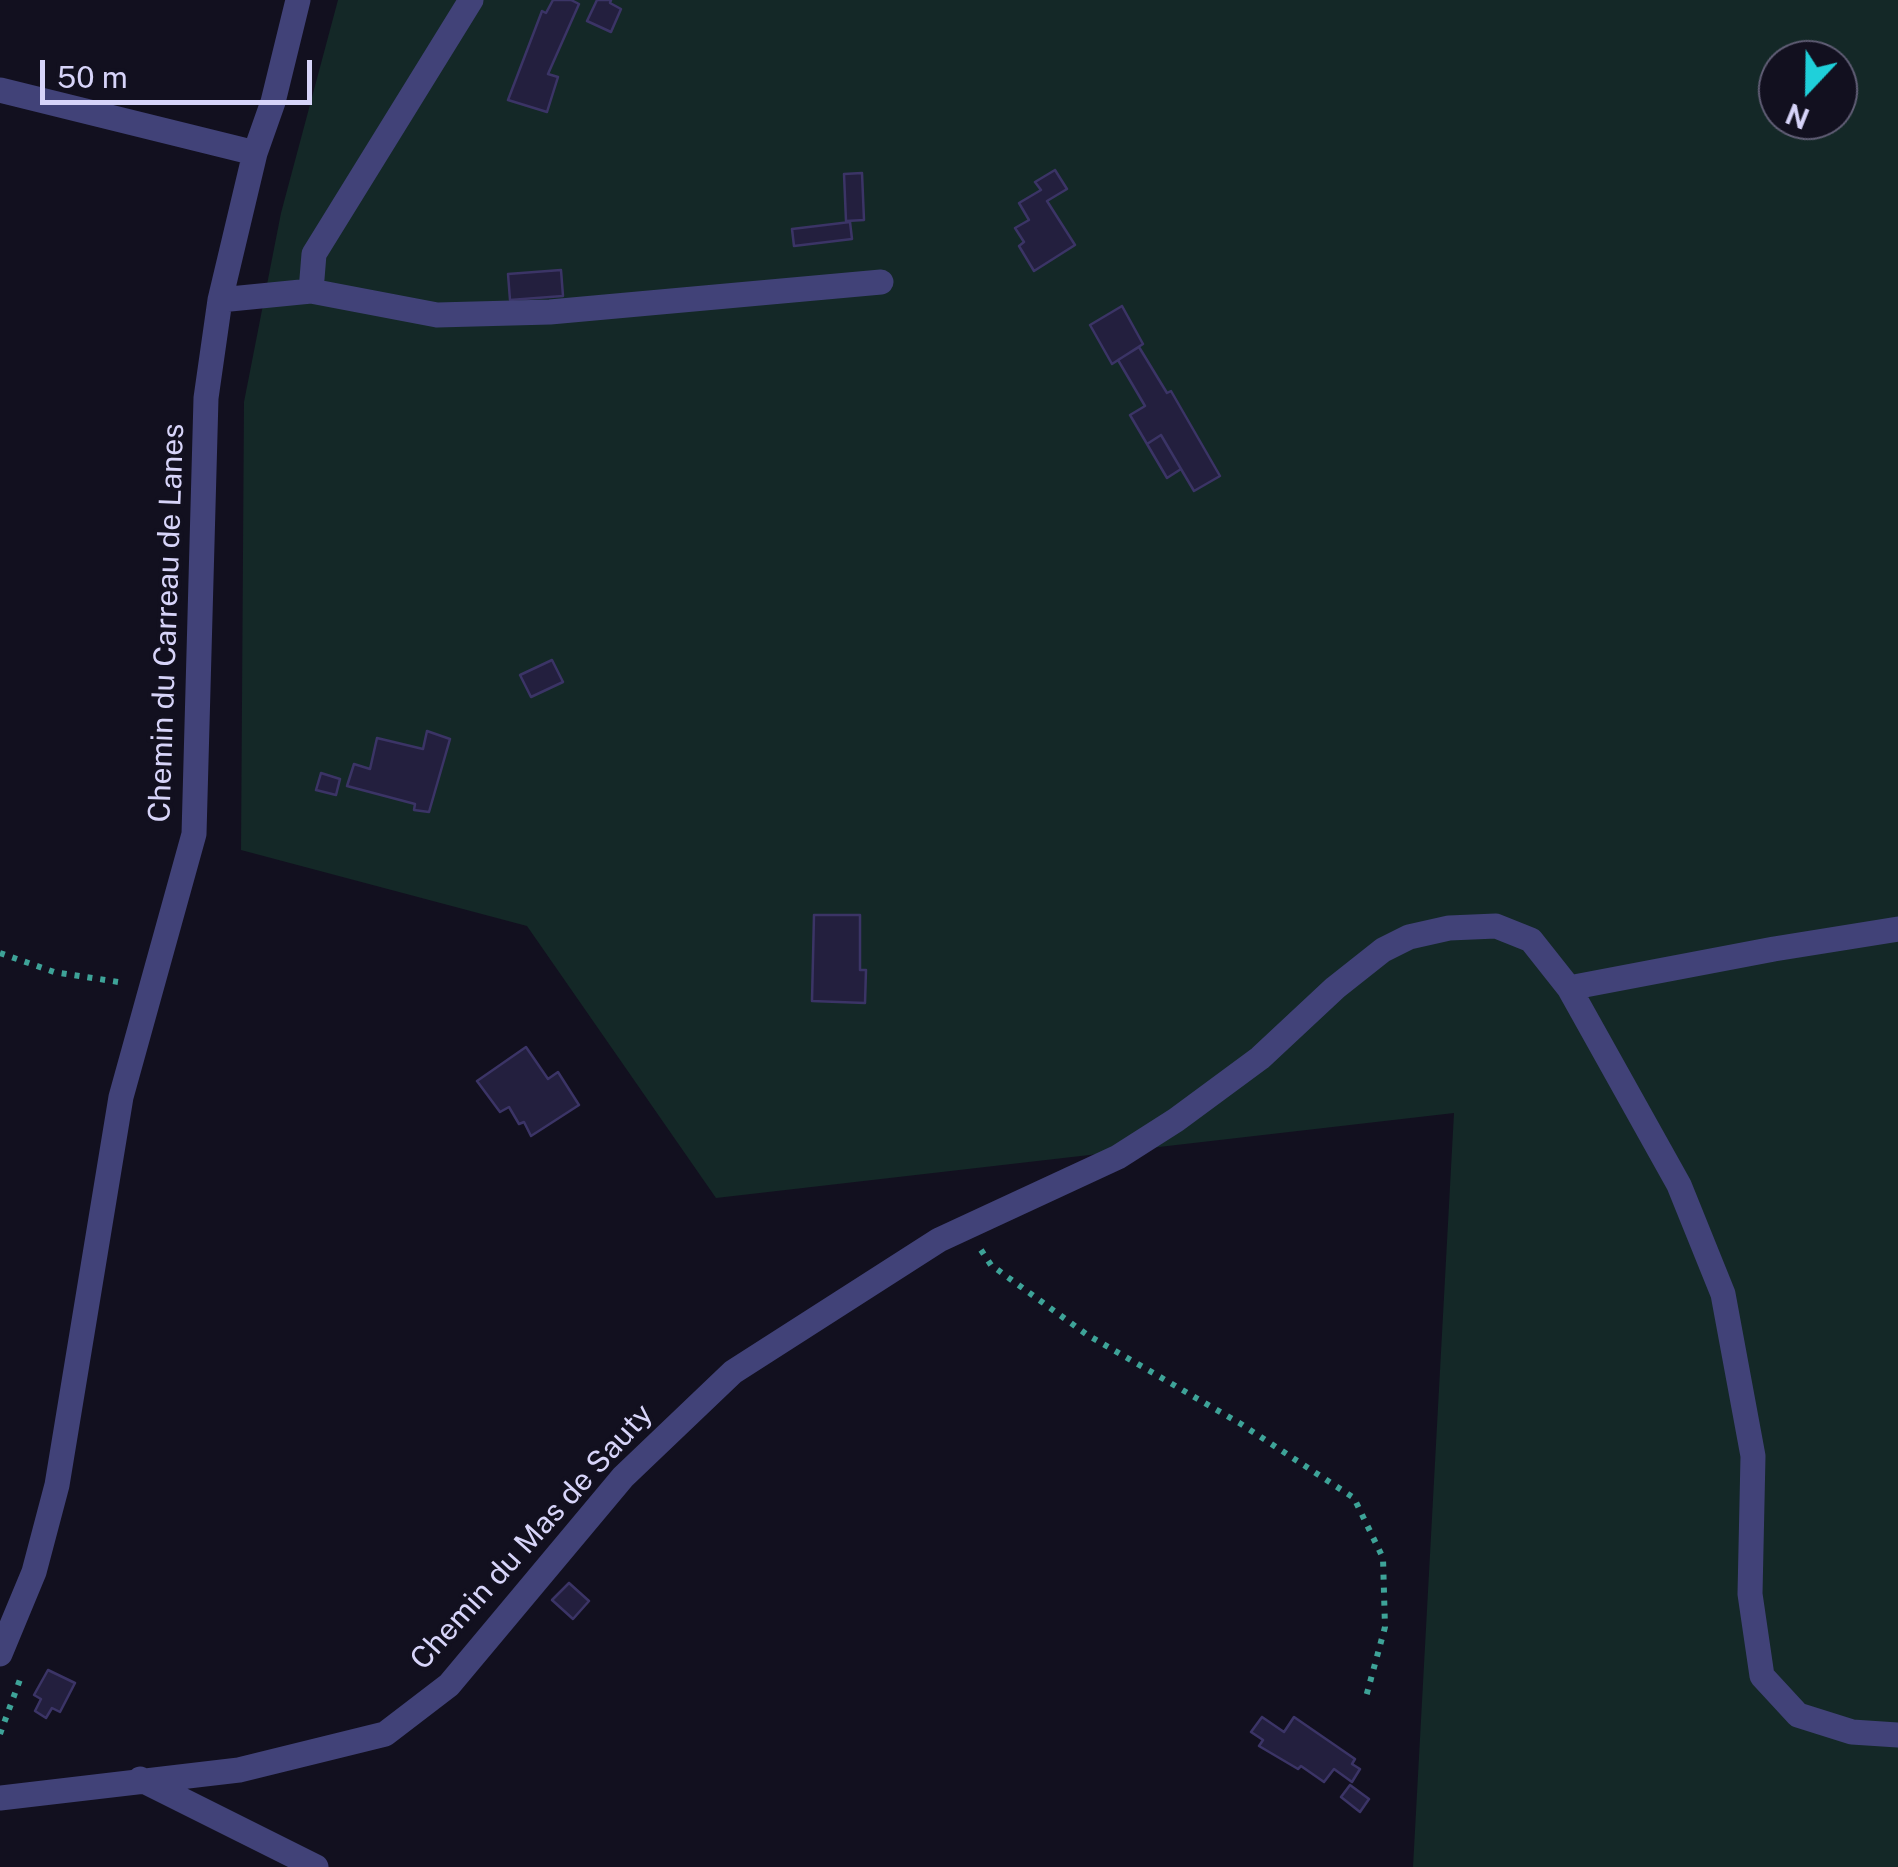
<!DOCTYPE html>
<html>
<head>
<meta charset="utf-8">
<style>
	body { margin:0 }
	#map { position:relative; width:1898px; height:1867px; overflow:hidden; background:#12101f; font-family:"Public Sans",sans-serif }
	canvas { display:block }
	.north { position:absolute; left:1758px; top:40px; width:100px; height:100px; box-sizing:border-box; background:#12101f; border:2px solid #615e76; border-radius:50%; rotate:202deg; font-size:28px; font-weight:700; line-height:40px; text-align:center; color:#d7d4f9 }
	.north::after { content:''; display:block; margin:auto; width:35px; height:45px; background:#1fd0da; clip-path:polygon(50% 0,100% 100%,50% 72%,0 100%) }
	.scale { position:absolute; left:40px; top:60px; width:272px; height:45px; box-sizing:border-box; border:5px solid #d7d4f9; border-top:0; padding-left:12px; font-size:30px; line-height:35px; white-space:nowrap; color:#d7d4f9; -webkit-text-stroke:8px #12101f; paint-order:stroke }
</style>
</head>
<body>
<div id="map">
<canvas width="1898" height="1867"></canvas>
<div class="north">N</div>
<div class="scale">50 m</div>
</div>
<script>
const c = document.querySelector('canvas').getContext('2d');
c.lineJoin = 'round';
function paint(path, color) {
  c.fillStyle = color;
  c.fill(path, 'evenodd');
}
function shape(rows) {
  const path = new Path2D();
  for (const r of rows) {
    path.moveTo(r[0], r[1]);
    for (let i = 2; i < r.length; i += 2) path.lineTo(r[i], r[i + 1]);
  }
  return path;
}
function stroke(path, color, width, dash) {
  c.strokeStyle = color;
  c.lineWidth = width;
  c.lineCap = dash ? 'butt' : 'round';
  c.setLineDash(dash || []);
  c.stroke(path);
}
function write(font, color, halo, rows, align = 'center') {
  c.font = font + ' "Public Sans",sans-serif';
  c.lineWidth = 8;
  c.setLineDash([]);
  c.textBaseline = 'middle';
  c.strokeStyle = halo;
  c.fillStyle = color;
  for (const [text, x, y, turn = 0] of rows) {
    c.save();
    c.translate(x, y);
    c.rotate((+turn || 0) * Math.PI / 180);
    c.textAlign = isNaN(turn) ? turn : align;
    if (halo) c.strokeText(text, 0, 0);
    c.fillText(text, 0, 0);
    c.restore();
  }
}
paint(shape([
	[338,0,1898,0,1898,1867,1413,1867,1454,1113,716,1198,527,926,241,850,244,402,281,213],
	[1778,60,1838,60,1838,120,1778,120]
]), '#142827');
const building = shape([
	[553,0,571,0,579,4,548,74,558,77,547,112,508,100,542,11,546,13,553,0],
	[597,0,611,0,610,3,621,9,611,32,587,21,597,0],
	[1055,170,1067,189,1047,201,1075,245,1034,271,1019,246,1024,242,1015,228,1029,220,1019,203,1041,190,1035,182,1055,170],
	[862,173,864,220,846,221,844,174,862,173],
	[850,222,852,239,794,246,792,229,850,222],
	[561,270,563,296,510,300,508,274,561,270],
	[1122,306,1143,344,1112,364,1090,325,1122,306],
	[1139,347,1167,393,1171,391,1220,476,1194,491,1161,435,1147,444,1130,415,1145,406,1118,360,1139,347],
	[1161,435,1181,469,1167,478,1147,444,1161,435],
	[552,660,563,682,531,697,520,675,552,660],
	[427,731,450,739,429,812,414,810,415,804,347,786,354,764,370,769,377,738,423,749,427,731],
	[321,773,340,779,336,795,316,790,321,773],
	[814,915,860,915,860,970,866,970,865,1003,812,1001,814,915],
	[526,1047,548,1079,558,1072,579,1105,531,1136,524,1122,519,1124,509,1107,500,1112,477,1081,526,1047],
	[569,1583,589,1601,573,1619,552,1600,569,1583],
	[48,1670,75,1683,60,1712,52,1708,46,1718,35,1711,41,1699,34,1695,48,1670],
	[1262,1717,1284,1732,1294,1717,1355,1759,1352,1764,1360,1769,1352,1782,1334,1769,1324,1782,1301,1766,1298,1769,1259,1746,1263,1740,1251,1732,1262,1717],
	[1350,1785,1369,1799,1360,1812,1341,1797,1350,1785]
]);
paint(building, '#231f3e');
stroke(building, '#3b3466', 2.5);
stroke(shape([
	[0,953,54,972,125,983],
	[981,1250,991,1265,1086,1334,1241,1424,1354,1498,1383,1558,1385,1627,1366,1697],
	[0,1734,22,1674]
]), '#3ea398', 6, [5, 8]);
stroke(shape([
	[0,90,255,153],
	[311,291,314,254,471,0],
	[220,300,311,291,437,315,550,312,881,282],
	[1569,988,1774,949,1898,929],
	[0,1654,34,1572,57,1485,121,1097,194,834,206,398,220,300,255,153,273,102,298,0],
	[140,1779,316,1867],
	[0,1798,239,1770,385,1734,449,1685,623,1477,733,1372,939,1240,1118,1157,1176,1120,1260,1058,1335,988,1383,950,1409,937,1449,928,1496,926,1531,940,1569,988,1679,1185,1723,1294,1753,1456,1750,1594,1762,1676,1798,1715,1852,1732,1898,1735]
]), '#414278', 25);
write('30px', '#d7d4f9', '#12101f', [
	["Chemin du Carreau de Lanes",167,623,-88],
	["Chemin du Mas de Sauty",532,1537,-48]
]);
</script>
</body>
</html>
